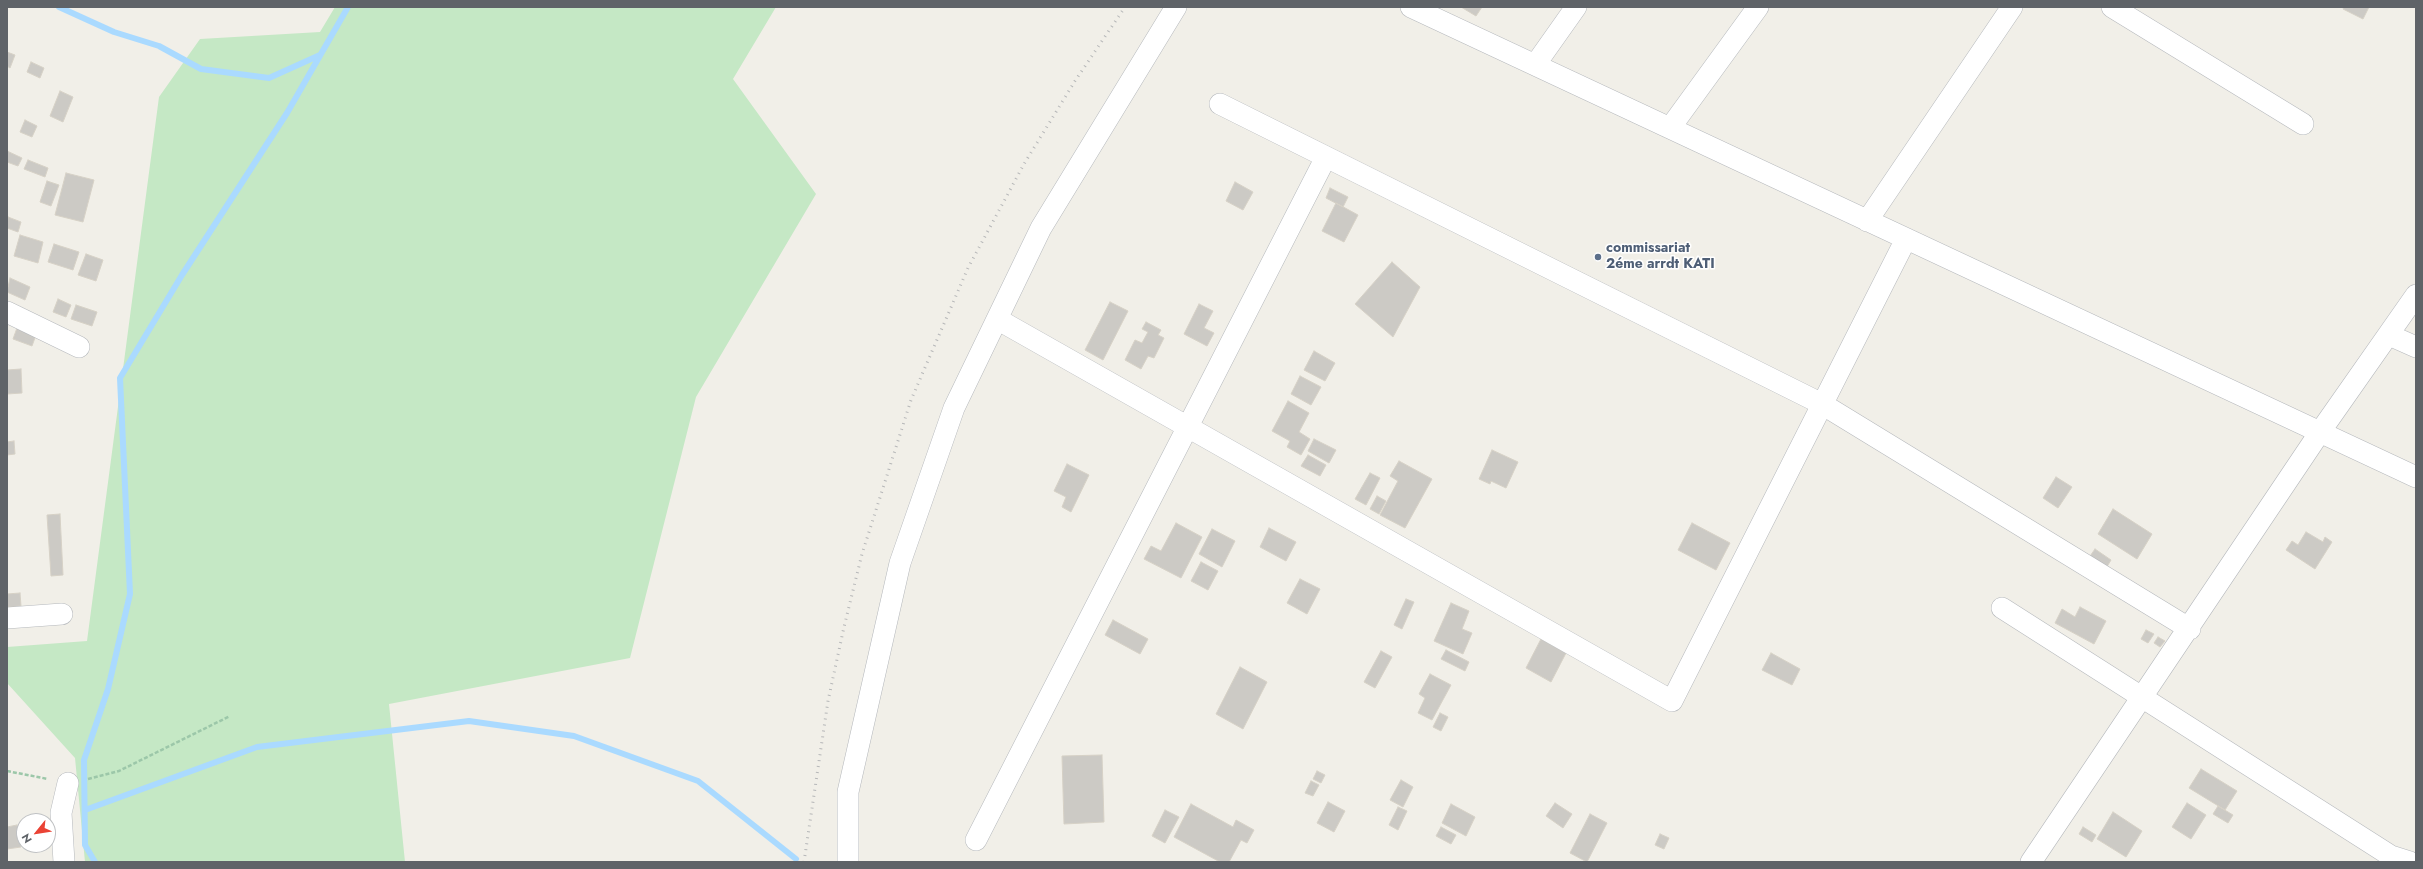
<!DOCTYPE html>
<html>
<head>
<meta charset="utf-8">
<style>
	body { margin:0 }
	#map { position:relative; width:2423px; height:869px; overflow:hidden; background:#f1efe8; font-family:Jost,sans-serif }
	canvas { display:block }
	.frame { position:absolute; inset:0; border:8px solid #5f6368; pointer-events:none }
	.north { position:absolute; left:16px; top:813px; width:40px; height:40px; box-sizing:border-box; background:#fff; border:1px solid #bfc1c3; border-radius:50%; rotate:240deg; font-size:11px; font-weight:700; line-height:16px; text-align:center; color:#5f6368 }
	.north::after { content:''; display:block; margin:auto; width:14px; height:18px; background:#ea4335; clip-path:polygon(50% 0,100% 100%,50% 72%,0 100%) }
</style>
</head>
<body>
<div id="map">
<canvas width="2423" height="869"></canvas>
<div class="frame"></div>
<div class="north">N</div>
</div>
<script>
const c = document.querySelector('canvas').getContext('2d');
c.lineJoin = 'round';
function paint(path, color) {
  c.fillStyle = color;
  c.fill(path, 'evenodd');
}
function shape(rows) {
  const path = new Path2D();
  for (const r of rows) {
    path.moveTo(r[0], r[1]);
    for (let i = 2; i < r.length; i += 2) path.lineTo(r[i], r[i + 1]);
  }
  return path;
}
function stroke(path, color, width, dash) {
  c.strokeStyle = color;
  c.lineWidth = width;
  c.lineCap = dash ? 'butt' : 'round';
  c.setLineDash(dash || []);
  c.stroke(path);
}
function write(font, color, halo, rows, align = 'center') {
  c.font = font + ' Jost,sans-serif';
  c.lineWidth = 3;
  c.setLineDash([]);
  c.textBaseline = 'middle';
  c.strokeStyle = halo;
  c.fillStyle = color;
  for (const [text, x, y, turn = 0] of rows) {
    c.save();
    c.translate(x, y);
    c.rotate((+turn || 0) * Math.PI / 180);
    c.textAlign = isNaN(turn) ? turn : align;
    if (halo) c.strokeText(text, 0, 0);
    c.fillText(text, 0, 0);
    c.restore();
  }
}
paint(shape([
	[335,7,776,7,733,79,816,194,696,397,630,658,389,704,405,862,85,862,75,758,7,683,7,647,87,641,159,97,200,39,320,32]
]), '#c5e8c5');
stroke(shape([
	[59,7,114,32,159,46,201,69,269,78,320,55],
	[85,810,257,747,469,721,574,736,698,781,796,859],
	[95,862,85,845,84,760,108,689,130,594,120,378,182,275,287,113,348,7]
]), '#aadaff', 6);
const building = shape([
	[1461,7,1482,7,1476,16,1461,7],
	[2344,7,2369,7,2363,19,2343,9,2344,7],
	[7,52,15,55,10,68,7,66,7,52],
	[31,62,44,68,40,78,27,72,31,62],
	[60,91,73,97,63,122,50,116,60,91],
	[25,120,37,126,32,137,20,132,25,120],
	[7,151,22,158,18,166,7,162,7,151],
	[28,160,48,168,45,177,24,169,28,160],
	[66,173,94,180,83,222,55,215,66,173],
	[47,181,59,185,51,206,40,202,47,181],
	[1235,182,1253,192,1243,210,1226,201,1235,182],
	[1330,188,1348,197,1343,207,1326,198,1330,188],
	[1336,203,1358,215,1344,242,1322,231,1336,203],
	[8,217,21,222,18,232,7,228,8,217],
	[20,235,43,242,38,263,14,256,20,235],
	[54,244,79,252,73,270,48,262,54,244],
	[86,254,103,260,96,281,78,275,86,254],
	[1392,262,1420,287,1393,337,1355,304,1392,262],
	[10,278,30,287,25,300,7,292,10,278],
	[58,299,71,305,66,317,53,312,58,299],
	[1110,302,1128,311,1103,360,1085,350,1110,302],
	[1199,304,1213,311,1204,328,1214,333,1207,346,1184,334,1199,304],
	[76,305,97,312,92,326,71,319,76,305],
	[1146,322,1161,330,1158,335,1164,338,1154,358,1148,356,1141,369,1125,360,1135,340,1142,343,1148,332,1142,329,1146,322],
	[17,328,36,335,32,346,13,339,17,328],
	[1314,351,1335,363,1325,381,1304,370,1314,351],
	[21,369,22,393,7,394,7,370,21,369],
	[1300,376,1321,387,1311,405,1291,394,1300,376],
	[1288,401,1309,413,1299,432,1310,439,1301,455,1287,447,1290,441,1272,431,1288,401],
	[1314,439,1336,450,1329,463,1308,451,1314,439],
	[14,441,15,454,7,455,7,442,14,441],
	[1492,450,1518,462,1506,488,1491,481,1490,484,1479,479,1492,450],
	[1308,455,1326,465,1320,476,1301,466,1308,455],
	[1399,461,1432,479,1405,528,1380,515,1398,481,1390,476,1399,461],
	[1067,464,1089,475,1071,512,1062,507,1066,497,1054,491,1067,464],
	[1370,473,1380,478,1366,505,1355,499,1370,473],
	[2056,477,2072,487,2058,508,2043,498,2056,477],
	[1377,496,1386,501,1379,514,1370,509,1377,496],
	[2113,509,2152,534,2137,559,2098,534,2113,509],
	[60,514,63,575,51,576,47,515,60,514],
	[1176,523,1202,537,1181,578,1144,559,1151,546,1161,551,1176,523],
	[1692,523,1730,543,1716,570,1678,550,1692,523],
	[1269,528,1296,542,1286,561,1260,547,1269,528],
	[1212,529,1235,541,1222,567,1199,554,1212,529],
	[2306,532,2323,542,2325,537,2332,542,2315,569,2286,550,2292,541,2298,545,2306,532],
	[2095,549,2111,560,2105,570,2088,559,2095,549],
	[1201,562,1218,571,1208,590,1191,581,1201,562],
	[1300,579,1320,589,1307,614,1287,603,1300,579],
	[20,593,21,606,7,607,7,594,20,593],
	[1406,599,1414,602,1402,629,1394,625,1406,599],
	[1451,603,1469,611,1462,629,1472,633,1463,654,1434,641,1451,603],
	[2080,607,2106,621,2094,644,2055,623,2062,609,2075,617,2080,607],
	[1113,620,1148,639,1140,654,1105,635,1113,620],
	[2146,630,2154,634,2148,643,2141,639,2146,630],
	[2158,637,2165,641,2160,647,2154,643,2158,637],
	[1541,639,1566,653,1551,682,1526,668,1541,639],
	[1446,650,1469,662,1465,671,1441,659,1446,650],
	[1381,651,1392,657,1375,688,1364,682,1381,651],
	[1771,653,1800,669,1792,685,1762,670,1771,653],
	[1240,667,1267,682,1243,729,1216,714,1240,667],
	[1430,674,1451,685,1432,720,1418,713,1425,698,1419,694,1430,674],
	[1440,713,1448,717,1441,731,1433,727,1440,713],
	[1102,755,1104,822,1064,824,1062,756,1102,755],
	[2201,769,2237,791,2225,810,2189,788,2201,769],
	[1317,771,1325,775,1321,783,1313,779,1317,771],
	[1401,780,1413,787,1403,807,1390,800,1401,780],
	[1311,781,1319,785,1313,796,1305,793,1311,781],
	[1328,802,1345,811,1334,832,1317,823,1328,802],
	[1555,803,1572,814,1563,828,1546,816,1555,803],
	[2187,803,2206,815,2191,839,2172,827,2187,803],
	[1191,804,1233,827,1236,820,1254,830,1247,843,1241,840,1229,862,1220,862,1174,837,1191,804],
	[1451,804,1475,817,1466,836,1442,823,1451,804],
	[2218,806,2233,815,2228,823,2213,814,2218,806],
	[1398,807,1407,811,1398,830,1389,825,1398,807],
	[1165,810,1179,817,1165,843,1152,836,1165,810],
	[2113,812,2142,831,2126,857,2097,839,2113,812],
	[1590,814,1607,823,1587,862,1570,853,1590,814],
	[17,825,21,847,7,849,7,827,17,825],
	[1441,827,1456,835,1451,844,1436,836,1441,827],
	[2083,827,2096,835,2092,842,2079,834,2083,827],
	[1660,834,1669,838,1664,849,1655,845,1660,834]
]);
paint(building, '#cccac5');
stroke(building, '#d6d1c6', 1);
const minor = shape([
	[1411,7,2416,477],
	[2112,7,2303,124],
	[1535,65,1576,7],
	[1220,104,1822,404,2190,629],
	[1670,128,1758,7],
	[1867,221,2012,7],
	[7,312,79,347],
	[997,319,1672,701,1906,239],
	[2389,335,2416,347],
	[2002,608,2391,856,2410,862],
	[7,618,62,614],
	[976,840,1326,157],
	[64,862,61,813,68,783],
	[848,862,848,792,900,563,954,408,1041,228,1176,7],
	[2031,862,2320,432,2416,295]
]);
stroke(minor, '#b5b8bc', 22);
stroke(shape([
	[7,771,48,779],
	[88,779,119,771,230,716]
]), '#9cc7a9', 2.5, [4, 2]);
stroke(minor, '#fff', 21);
stroke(shape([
	[804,862,828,701,844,627,862,554,911,400,968,268,1024,164,1075,81,1125,7]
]), '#b6b7b8', 3, [1, 5]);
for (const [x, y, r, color] of [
	[1598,257,4,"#5c6f8a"]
]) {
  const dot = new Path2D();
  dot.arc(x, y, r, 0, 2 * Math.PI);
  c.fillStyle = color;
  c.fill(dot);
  stroke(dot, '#fff', 1.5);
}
write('bold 14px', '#4e5e75', '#fff', [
	["commissariat",1606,249],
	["2éme arrdt KATI",1606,265]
], 'left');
</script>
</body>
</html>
